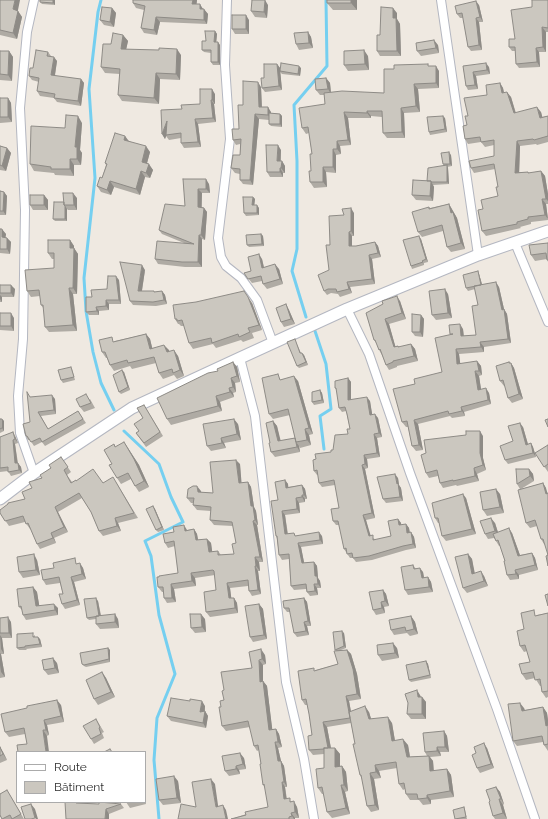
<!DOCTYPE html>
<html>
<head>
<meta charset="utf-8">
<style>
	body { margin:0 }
	#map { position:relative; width:548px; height:819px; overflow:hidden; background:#efe9e1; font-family:Raleway,sans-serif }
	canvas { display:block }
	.legend { position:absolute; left:16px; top:751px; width:130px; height:52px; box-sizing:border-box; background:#fff; border:1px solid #ababab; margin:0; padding:5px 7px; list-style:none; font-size:12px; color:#2e2e2e }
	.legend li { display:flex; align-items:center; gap:8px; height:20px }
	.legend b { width:20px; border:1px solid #ababab }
</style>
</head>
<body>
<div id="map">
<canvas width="548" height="819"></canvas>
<ul class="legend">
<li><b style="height:5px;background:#fff"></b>Route</li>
<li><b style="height:11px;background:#cbc7bf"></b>Bâtiment</li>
</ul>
</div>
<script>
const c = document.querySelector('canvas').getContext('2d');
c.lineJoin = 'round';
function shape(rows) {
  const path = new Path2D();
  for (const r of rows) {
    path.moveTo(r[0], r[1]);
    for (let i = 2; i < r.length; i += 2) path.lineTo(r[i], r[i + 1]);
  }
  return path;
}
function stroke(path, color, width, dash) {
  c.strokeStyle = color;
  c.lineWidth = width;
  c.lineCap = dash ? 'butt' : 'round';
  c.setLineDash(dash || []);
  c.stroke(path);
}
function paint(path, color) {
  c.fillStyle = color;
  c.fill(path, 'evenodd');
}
stroke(shape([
	[101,0,98,12,89,89,95,178,84,278,86,311,93,352,101,383,114,410],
	[306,317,292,271,297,249,297,161,294,105,327,66,326,0],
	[315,331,326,364,331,409,320,416,324,449],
	[124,431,159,464,171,497,183,522,145,541,151,556,159,615,175,674,157,718,154,760,159,819]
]), '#75cff0', 3);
const street = shape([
	[227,0,225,65,230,139,218,238,221,257,226,266,241,278,257,300,273,343],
	[441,0,478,255],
	[515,243,548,322],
	[347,309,369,354,410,473,497,709,535,819],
	[240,358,255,416,286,682,304,759,314,819],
	[34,473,20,433,18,396,23,339,25,210,20,108,27,32,34,0]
]);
const secondary = shape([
	[0,499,34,473,132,408,240,358,347,309,478,255,548,231]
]);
stroke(street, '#b4b7c1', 10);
stroke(secondary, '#b4b7c1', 13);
stroke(street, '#fff', 8);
stroke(secondary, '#fff', 11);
paint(shape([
	[0,0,18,11,22,17,17,39,0,35],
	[55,0,55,5,42,4,40,2],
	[132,0,197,0,196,4,203,9,208,14,207,24,160,22,157,35,144,33,141,28,144,10,136,8,133,3,133,0],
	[357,0,357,10,333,10,327,3],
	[548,0,548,32,546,32,546,52,539,52,540,67,519,68,516,64,515,51,512,51,509,47,515,39,532,7],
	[268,5,267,18,255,17,251,11],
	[479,5,483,22,479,22,482,50,471,51,468,47,463,18,460,18,457,14],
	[112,8,116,13,114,27,104,25,100,20],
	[397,13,397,19,400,24,401,56,380,56,377,51,380,35],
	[249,20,249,34,235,34,232,29],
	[215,31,217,34,216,42,220,45,220,65,213,65,211,62,211,53,204,52,202,50,206,41],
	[308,32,311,37,313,48,299,50,296,44],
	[123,35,128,41,126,49,181,55,180,80,160,79,159,104,122,101,118,95,120,74,105,73,101,67,111,44],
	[438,45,439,53,421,56,417,51],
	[0,51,9,51,13,57,12,81,0,80],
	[48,52,51,56,57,61,55,76,81,79,84,83,81,106,57,102,54,98,40,96,37,91,39,82,32,80,29,76,33,68],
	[368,56,369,70,348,71,344,65],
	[277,64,280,68,280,70,301,68,300,76,282,74,280,72,282,90,265,92,262,88],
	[430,66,439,71,439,88,418,89,420,112,404,113,405,138,387,138,383,133,382,117,371,116,371,118,348,118,351,145,340,146,341,154,336,155,336,173,326,172,327,187,314,188,310,182,311,171,312,154,309,133,306,134,302,128,325,104,324,95,320,95,316,90,326,78,330,83,331,92,384,93,394,69],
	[463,66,489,67,490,74,476,76,478,89,468,90,466,86],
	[500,83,503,88,504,93,511,97,516,113,541,112,542,117,548,116,548,142,537,145,536,144,520,146,519,172,528,172,529,173,541,171,545,176,548,194,548,204,546,204,548,220,531,222,531,224,520,227,521,228,486,236,482,231,483,209,498,196,498,187,495,169,474,173,471,168,494,156,494,145,485,147,481,142,468,144,465,139,468,116,487,95],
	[261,87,262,107,271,112,271,113,280,114,282,116,282,127,271,126,269,124,269,120,259,119,253,185,243,184,240,180,240,174,235,173,231,168,240,155,240,144,236,145,233,140,239,129,243,105],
	[215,94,215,104,214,104,216,122,198,124,201,147,184,148,181,143,181,138,169,140,166,136,165,139,162,134,200,104],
	[0,98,8,98,11,103,12,122,0,123],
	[445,118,447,132,430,135,429,132],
	[82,123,80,150,82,153,81,165,74,165,74,176,55,175,54,173,34,171,30,164,65,128],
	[125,136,129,141,150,152,147,163,153,170,150,178,145,177,140,195,114,187,111,195,101,192,97,186,102,178,106,165,105,163],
	[0,146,7,148,11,153,6,171,0,170],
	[281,150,281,161,282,161,285,166,285,173,283,173,283,177,270,177,267,172],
	[451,155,452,166,447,167,448,168,449,184,433,185,434,187,433,201,416,200,412,195,444,166,443,164],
	[183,179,209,184,210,193,202,193,202,207,204,208,207,212,205,240,202,239,202,267,185,267,158,264,155,259,184,243,162,234,159,230,185,206],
	[0,191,4,192,7,196,6,215,0,215],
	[44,195,48,200,48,210,33,210,30,205],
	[253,197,255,199,254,205,259,208,259,215,246,216,244,213],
	[77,198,77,210,68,210,67,209,67,221,55,221,53,219,64,202],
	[449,204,457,218,465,249,451,252,447,247,443,231,422,237,418,232,429,207,430,208],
	[354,213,354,236,352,236,352,246,356,246,375,242,378,246,381,257,372,259,375,284,350,287,352,293,340,297,338,294,331,293,327,295,324,291,329,270,330,245,344,215],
	[0,229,6,234,5,237,7,238,11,242,10,254,0,253],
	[261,234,263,236,264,246,249,247,247,245],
	[421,239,428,262,424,263,424,265,412,269,411,266],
	[70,240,74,246,74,248,78,254,77,294,73,294,77,331,49,332,45,327,44,309,41,305,40,296,31,297,27,291,54,268,54,259,52,259,48,253],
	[548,243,548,262,547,259,535,261,531,255],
	[262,259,264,267,279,269,283,284,267,289,263,284,262,281,252,283,244,273,251,271],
	[145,270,142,291,155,292,162,291,165,295,167,304,156,306,133,305,130,301],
	[478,271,479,274,482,284,499,287,504,309,507,314,511,343,484,347,484,352,459,354,460,364,477,361,481,366,482,375,479,376,481,390,489,393,491,404,464,412,465,416,452,418,450,416,418,424,423,450,416,451,412,446,408,427,406,427,402,422,415,384,442,372,450,334,463,329,464,336,476,335,478,305,475,289,468,291,466,288],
	[119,280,121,304,109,304,109,310,99,311,99,315,89,315,86,312,92,297,107,289],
	[0,285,15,289,14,297,2,297,2,302,0,302],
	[448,294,452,318,436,320,432,315],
	[400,301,406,319,389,324,395,346,398,346,399,347,411,344,415,349,418,361,397,366,397,367,389,370,386,365,382,355,379,350,377,344,374,340,366,313],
	[252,303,262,330,252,333,254,338,243,342,241,340,216,348,213,344,193,349,189,343,184,326,181,326,179,324,178,324,175,319],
	[286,304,289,310,295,324,284,327,281,322],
	[0,313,14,318,14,331,0,330],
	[421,315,424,319,423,337,415,336,412,332],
	[146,334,150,339,152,348,169,350,169,352,178,356,184,376,177,379,174,375,163,379,159,373,156,363,132,369,130,366,114,371,110,365,107,358,106,358,102,352,115,341],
	[296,342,301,353,304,355,308,365,299,368,297,366],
	[233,362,237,367,240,382,235,383,236,392,233,393,234,397,220,402,222,411,171,425,167,419,218,371],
	[509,362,510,363,511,363,514,368,523,399,512,403,508,398,505,385,504,386,500,381],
	[72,369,75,380,63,383,61,380],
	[124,372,130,390,121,394,119,392],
	[348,378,351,382,351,400,370,401,372,415,378,418,382,437,377,438,380,457,367,459,368,468,365,469,375,518,366,520,370,536,376,540,391,536,398,519,401,523,401,525,406,524,409,528,410,532,411,532,414,537,416,548,406,550,372,560,356,562,353,558,350,558,344,549,339,525,336,525,333,521,339,508,335,485,322,487,319,483,318,475,317,475,314,471,316,459,331,452,348,434,350,429,346,411,342,412,339,408,337,391,335,388],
	[282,379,298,381,313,434,309,435,311,445,300,448,299,446,300,452,275,457,271,452,270,443,273,421,277,426,280,441,295,438,290,415,273,419,269,414],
	[320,390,322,393,324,403,314,405,312,402],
	[30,397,55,399,56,414,41,416,48,429,78,411,86,423,45,446,42,442,34,446,30,440,28,440,26,436,30,422],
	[90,399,95,408,84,412,80,407],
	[144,405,163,436,146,447,136,433,139,431,143,418],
	[0,419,2,419,4,421,4,431,0,433],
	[238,424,241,440,224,443,226,448,211,451,207,446],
	[523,427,528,444,531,443,533,447,536,457,508,464,505,460,513,441],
	[15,436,18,443,15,444,18,463,21,467,22,473,11,476,8,471,0,472,0,437],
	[483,436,483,458,486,470,477,474,479,481,457,486,456,485,443,488,440,483,438,476,429,478,426,473],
	[124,442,139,465,149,487,139,492,135,486,131,479,121,484,117,478,112,464,116,447],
	[548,445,548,472,535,453],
	[61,457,71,472,67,475,72,482,76,481,103,483,116,482,138,518,118,523,121,531,103,536,99,531,91,512,82,498,58,512,68,532,54,538,56,543,40,549,37,544,30,528,30,529,25,522,9,526,0,513,25,499,32,488],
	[240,464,241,483,248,482,251,487,254,507,256,511,258,525,257,525,263,562,259,562,260,571,258,571,261,594,252,596,249,591,248,586,230,588,231,598,234,598,237,603,238,613,210,617,206,612,216,590,215,575,195,578,196,586,174,589,176,602,167,603,164,598,164,592,162,592,158,587,178,573,175,546,168,548,165,543,187,530,194,529,197,534,198,540,207,539,211,543,212,552,218,551,221,555,234,554,236,543,233,526,214,525,210,520,211,511,197,510,193,505,193,503,191,503,187,498,201,491,201,492,213,493],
	[529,469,533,474,534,481,521,489,543,483,546,488,544,544,541,539,537,526,530,528,526,523,520,489,517,484],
	[398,478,399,485,401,488,403,501,386,503,383,499],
	[285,480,288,484,288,487,302,485,305,489,307,499,305,499,305,502,299,503,300,513,285,515,288,534,296,536,322,536,323,544,301,547,304,563,314,562,317,566,318,578,320,581,321,588,317,588,318,595,310,596,307,592,306,589,294,590,291,586,289,559,282,560,279,555,277,539,276,536,278,500],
	[500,494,504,513,487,516,483,510],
	[466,498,476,534,446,541,442,536,439,523,438,523,435,518],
	[153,506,155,509,164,530,158,532,156,530],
	[495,523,498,532,512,533,520,555,532,553,535,558,538,570,519,575,519,579,510,580,507,575,505,561,500,546,499,546,496,541,494,538,488,539,485,534],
	[468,554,472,559,474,573,484,576,488,586,467,593,463,588],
	[37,560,40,575,23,578,19,572],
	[79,564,83,568,86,579,74,582,80,605,65,609,62,604,63,594,60,583,46,585,43,580],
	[413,565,416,569,423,572,424,578,428,577,431,582,433,592,408,595,405,590],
	[33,587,37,592,39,605,58,608,58,615,26,620,23,615,22,610,19,607],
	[383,590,386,594,389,606,384,607,385,613,376,615,373,610],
	[304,598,307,602,311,626,307,626,309,635,297,637,294,633,290,612,287,612,284,608],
	[98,601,101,615,118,619,119,628,100,629,96,624,96,619,89,620,87,618],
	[259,604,263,609,267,639,253,642,250,637],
	[548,613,548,697,546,698,542,692,541,686,540,686,535,678,526,680,522,674,530,662,527,651,524,652,520,646,524,629,537,615],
	[411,616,415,622,418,634,410,636,407,633,394,635,391,630],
	[0,618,11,622,12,638,2,638,4,654,1,654,5,677,0,678],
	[205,619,206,632,195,633,191,628],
	[344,633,346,648,341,650,347,650,351,654,357,674,361,699,349,701,351,711,369,712,371,719,392,723,395,741,408,745,410,757,427,756,425,752,444,731,447,736,449,752,440,752,441,756,430,757,433,761,434,771,447,769,451,775,454,797,431,800,431,804,423,805,419,800,410,800,406,794,405,789,403,790,399,784,397,768,379,771,381,778,374,779,379,810,371,812,367,806,362,779,360,775,355,744,351,723,327,727,331,748,335,748,340,754,340,766,342,766,346,772,348,791,345,792,350,814,332,818,327,812,324,794,322,794,318,788,324,768,324,754,313,755,309,750,312,735,309,714,307,705,305,705,302,700,316,670,338,664,336,651,335,650],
	[35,635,35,637,40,639,42,647,26,649,27,650,19,650,17,648],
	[108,648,110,650,110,662,86,667,84,666,82,664],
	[397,648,399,658,382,661,378,655],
	[265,655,266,664,263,665,263,681,267,686,272,729,276,729,279,734,282,747,278,748,281,761,284,766,287,787,285,787,287,799,292,802,297,807,299,818,295,818,295,819,231,819,268,807,265,788,263,785,261,764,259,750,257,751,254,746,250,727,226,731,222,726,221,707,224,700,224,690,252,668],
	[426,661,428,664,431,678,411,682,409,680],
	[57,663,59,673,48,675,44,670],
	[102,672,106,678,115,697,98,705,94,699],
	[420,695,421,697,422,697,426,702,426,719,411,719,407,714],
	[61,705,64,722,47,725,49,735,27,744,25,734,9,737,5,732],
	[205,706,205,711,208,716,206,728,171,721,167,716],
	[543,707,547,713,548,720,548,751,544,745,543,742,517,746,513,741,524,708,525,710],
	[96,719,104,732,102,733,104,738,94,744,91,739],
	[0,747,3,752,7,760,0,763],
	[487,748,494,768,480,773,477,768,476,753],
	[244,758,246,769,239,770,240,774,229,776,225,771],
	[178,781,181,803,163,805,159,800],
	[496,787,500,792,504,804,503,805,507,819,495,819,493,816,490,801],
	[7,790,10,795,24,819,2,819,1,817,0,817,0,794],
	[145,799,146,804,130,808,126,802,145,802],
	[65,802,76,802,77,803,99,804,121,804,124,808,109,814],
	[464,807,465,810,467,819,455,819]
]), '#afaba4');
paint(shape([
	[15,0,20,0,17,15,13,9],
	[53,0,55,0,55,5,53,3],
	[193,0,197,0,196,9,192,4],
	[265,0,268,5,267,18,264,12],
	[351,0,357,0,357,10,351,3],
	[476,1,479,5,483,22,480,17],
	[200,4,203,9,203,14,200,9],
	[112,8,116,13,114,27,110,22],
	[393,8,397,13,397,19,400,24,401,56,397,51,393,18],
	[204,9,208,14,207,24,204,20],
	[18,11,22,17,17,39,13,33],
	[246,15,249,20,249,34,246,29],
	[156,17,160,22,157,35,154,30],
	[476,18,479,22,482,50,479,45],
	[542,27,546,32,546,52,543,47],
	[215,31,217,34,216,45,214,42],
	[308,32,311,37,313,48,309,43],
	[123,35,128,41,125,55,121,49],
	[434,40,438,45,439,53,436,48],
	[218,42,220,45,220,65,218,62],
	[536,48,539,52,540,67,537,62],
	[177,49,181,55,180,80,176,74],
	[364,50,368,56,369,70,365,64],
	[9,51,13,57,12,81,8,75],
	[54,57,57,61,54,80,51,75],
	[486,63,489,67,490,74,487,70],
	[277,64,280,68,282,90,279,86],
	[299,66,301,68,300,76,298,74],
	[436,66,439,71,439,88,436,83],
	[473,72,476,76,478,89,475,85],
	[156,73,160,79,159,104,154,98],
	[326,78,330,83,331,94,328,89],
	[81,79,84,83,81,106,78,101],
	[258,82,261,87,262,112,259,107],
	[500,83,503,88,505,98,502,93],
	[414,84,418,89,420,112,416,106],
	[212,89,215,94,215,104,212,100],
	[507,92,511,97,517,118,514,113],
	[8,98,11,103,12,122,8,117],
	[211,100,214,104,216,122,213,118],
	[268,107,271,112,271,120,268,115],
	[537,107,541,112,544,123,540,118],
	[401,108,404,113,405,138,402,132],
	[367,111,371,116,371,118,367,113],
	[344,112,348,118,351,145,348,140],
	[255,114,259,119,253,185,250,180],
	[280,114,282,116,282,127,280,124],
	[78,116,82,123,80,150,82,153,81,165,77,159,75,147],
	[443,116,445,118,447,132,445,129],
	[195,119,198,124,201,147,198,142],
	[167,121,170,126,165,139,162,134],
	[125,136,129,142,124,140],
	[337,141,340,146,341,154,337,149],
	[517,141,520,146,519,178,515,173],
	[278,145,281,150,280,166,277,161],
	[146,146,150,152,146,167,142,162],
	[7,148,11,153,6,171,2,166],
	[333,149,336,155,336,173,333,167],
	[449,152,451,155,452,166,450,164],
	[70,159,74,165,74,176,70,169],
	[282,161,285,166,285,173,281,168],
	[149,164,153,170,150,178,146,173],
	[447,165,448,168,449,184,447,182],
	[323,167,326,172,327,187,323,182],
	[280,168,283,173,283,177,280,172],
	[141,171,145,177,140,195,136,189],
	[541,171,545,176,548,194,548,201,546,199],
	[206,179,209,184,210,193,206,189],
	[110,181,114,187,111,195,107,190],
	[431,181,434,187,433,201,430,196],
	[198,189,202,193,201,212,198,207],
	[4,192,7,196,6,215,3,211],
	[73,193,77,198,77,210,74,205],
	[44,195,48,200,48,210,44,205],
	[253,197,255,199,254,208,252,205],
	[542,199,546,204,548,219,545,215],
	[449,204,457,218,465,249,461,243,451,213],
	[257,205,259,208,259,215,257,213],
	[65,206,67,209,67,221,65,219],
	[204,208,207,212,205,240,201,235],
	[351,208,354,213,354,236,351,231],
	[2,229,6,234,5,242,2,237],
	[349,232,352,236,352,251,349,246],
	[261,234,263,236,264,246,262,244],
	[199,235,202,239,202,267,198,262],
	[419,236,421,239,428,262,426,259],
	[7,238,11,242,10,254,7,249],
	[70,240,74,246,74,248,78,254,77,294,73,288,70,248],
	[375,242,378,246,381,257,378,253],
	[259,254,262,259,265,273,262,268],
	[369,255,372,259,375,284,372,279],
	[275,264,279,269,283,284,280,279],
	[142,265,145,270,141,296,138,291],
	[478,271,479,274,483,288,481,285],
	[116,276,119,280,121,304,119,300],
	[347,282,350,287,352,293,349,289],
	[496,282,499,287,504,309,507,314,511,343,508,339],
	[11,285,15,289,14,297,11,293],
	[69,288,73,294,77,331,73,325],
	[445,289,448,294,452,318,448,313],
	[162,291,165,295,167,304,164,300],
	[0,295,2,297,2,302,0,299],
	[397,296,400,301,406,319,402,313],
	[248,297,252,303,262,330,259,325],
	[106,300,109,304,109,310,106,306],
	[286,304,289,310,295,324,291,319],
	[96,307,99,311,99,315,97,311],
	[11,313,14,318,14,331,11,326],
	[421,315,424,319,423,337,420,332],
	[385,319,389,324,397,352,394,347],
	[460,324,463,329,464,341,461,336],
	[146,334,150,339,154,355,150,349],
	[480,342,484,347,484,352,481,347],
	[411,344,415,349,418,361,414,356],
	[164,345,169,350,171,358,167,352],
	[456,349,459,354,461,369,457,364],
	[174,350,178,356,184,376,180,370],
	[302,353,304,355,308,365,306,362],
	[477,361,481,366,482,375,479,371],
	[233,362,237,367,240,382,237,376],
	[509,362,512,366,511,363,514,368,523,399,519,394],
	[122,370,124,372,130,390,128,387],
	[475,371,479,376,482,395,478,390],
	[294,376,298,381,313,434,309,428],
	[231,378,235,383,236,392,233,387],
	[348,378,351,382,351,404,348,400],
	[229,388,233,393,234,397,230,392],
	[486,388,489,393,491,404,488,400],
	[320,390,322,393,324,403,322,400],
	[52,395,55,399,56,414,54,410],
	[216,396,220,402,222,411,218,406],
	[367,397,370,401,373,419,370,415],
	[461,407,464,412,465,416,462,411],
	[375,414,378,418,382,437,379,433],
	[2,419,4,421,4,431,2,428],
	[234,419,238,424,241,440,237,434],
	[414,420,418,424,423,450,419,445],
	[273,421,277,426,282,446,278,441],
	[520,423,523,427,529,448,526,445],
	[305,429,309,435,311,445,307,440],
	[480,431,483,436,483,458,486,470,483,465,480,453],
	[13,432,15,436,18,443,15,439],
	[374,434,377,438,380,457,377,453],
	[221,438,224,443,226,448,222,443],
	[295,438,296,442,299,446,300,452,297,447],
	[13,440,15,444,18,467,15,463],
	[124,442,139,465,149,487,144,481],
	[531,443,533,447,536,457,533,453],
	[364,455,367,459,368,468,365,464],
	[236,460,240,464,242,488,239,483],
	[18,463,21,467,22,473,19,470],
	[362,465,365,469,375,518,372,513],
	[474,468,477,474,479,481,475,476],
	[529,469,533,474,534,481,530,476],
	[395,474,398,478,399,485,401,488,403,501,400,497],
	[285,480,288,484,289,492,286,488],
	[248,482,251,487,254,507,256,511,258,525,255,520,251,506],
	[543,483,546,488,548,495,546,494],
	[302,485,305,489,307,499,304,495],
	[197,486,201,491,202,496,198,492],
	[496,489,500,494,504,513,500,507],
	[463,494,466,498,476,534,472,529],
	[302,495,305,499,305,502,302,497],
	[296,498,299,503,300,513,297,509],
	[153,506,155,509,164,530,162,527],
	[55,507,58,512,68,532,64,527],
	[282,511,285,515,288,538,285,534],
	[363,515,366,520,372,540,369,536],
	[115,518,118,523,121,531,117,526],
	[491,518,495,523,499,536,495,531],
	[398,519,401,523,402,529,399,525],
	[253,521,257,525,263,562,260,557],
	[406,524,409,528,410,537,407,533],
	[184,525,187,530,188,536,185,531],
	[509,528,512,533,522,561,518,556],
	[194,529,197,534,199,545,196,540],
	[319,532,322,536,323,544,320,540],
	[411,532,414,537,416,548,413,544],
	[51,533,54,538,56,543,53,538],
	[207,539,211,543,213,557,209,552],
	[298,543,301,547,305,567,302,563],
	[532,553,535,558,538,570,535,565],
	[34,554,37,560,40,575,36,570],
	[468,554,472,559,476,579,472,574],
	[255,557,259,562,260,571,256,566],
	[314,562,317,566,318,578,320,581,321,588,318,584,315,576],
	[80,563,83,568,86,579,82,574],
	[255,566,258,571,261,594,258,590],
	[420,568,423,572,425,583,422,578],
	[515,570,519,575,519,579,516,574],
	[481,571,484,576,488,586,484,581],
	[191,573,195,578,196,586,192,581],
	[71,577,74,582,80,605,77,600],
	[428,577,431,582,433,592,429,587],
	[227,583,230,588,232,603,229,598],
	[171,584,174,589,176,602,172,598],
	[314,584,317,588,318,595,315,591],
	[33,587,37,592,40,610,36,606],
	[383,590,386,594,389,606,385,601],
	[96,598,98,601,101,618,99,616],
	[234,598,237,603,238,613,235,608],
	[304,598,307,602,311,626,308,621],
	[381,602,384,607,385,613,382,608],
	[54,604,58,608,58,615,55,610],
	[259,604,263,609,267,639,264,635],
	[115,614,118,619,119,628,115,622],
	[201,614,205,619,206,632,202,627],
	[411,616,415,622,418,634,414,629],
	[8,617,11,622,12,638,9,633],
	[304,622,307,626,309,635,306,631],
	[342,631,344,633,346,648,344,646],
	[0,635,2,638,4,654,1,649],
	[38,637,40,639,42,647,40,644],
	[393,643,397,648,399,658,395,653],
	[108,648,110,650,110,662,109,659],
	[261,649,265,655,266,664,262,659],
	[347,650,351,654,357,674,361,699,357,694],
	[0,653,1,654,5,677,1,672,0,665],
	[53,658,57,663,59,673,55,668],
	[259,660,263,665,263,681,267,686,273,735,269,730,260,682],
	[426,661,428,664,431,678,430,675],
	[102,672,106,678,115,697,111,692],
	[417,690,420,695,422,702,418,697],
	[346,696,349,701,353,723,350,718],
	[422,697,426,702,426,719,422,714],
	[57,700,61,705,64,722,61,716],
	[202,701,205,706,204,717,200,712],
	[520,703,524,708,526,716,522,711],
	[365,706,369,712,373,725,369,719],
	[543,707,547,713,548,720,548,728,546,726],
	[205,711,208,716,206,728,203,723],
	[388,717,392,723,396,747,392,741],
	[44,720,47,725,49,735,46,730],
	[323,722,327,727,332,754,328,749],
	[276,729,279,734,282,747,278,742],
	[43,730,47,736,49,752,46,752],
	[444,731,447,736,449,752,445,747],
	[403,739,408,745,411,763,407,757],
	[275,742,278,748,281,761,284,766,287,787,284,782,278,761],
	[484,743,487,748,494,768,491,764],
	[0,747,3,752,7,760,3,754],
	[437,747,440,752,441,756,437,751],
	[335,748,340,754,340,773,335,767],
	[240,753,244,758,246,769,243,764],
	[429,756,433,761,434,777,430,771],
	[375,765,379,771,381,778,376,772],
	[236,766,239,770,240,774,236,769],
	[342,766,346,772,348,791,344,785],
	[447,769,451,775,454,797,450,791],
	[370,773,374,779,379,810,375,805],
	[174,776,178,781,181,803,177,798],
	[211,779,215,784,219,812,216,807],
	[282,782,285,787,287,804,284,799],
	[341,785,345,792,350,814,346,808],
	[496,787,500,792,504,804,501,799],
	[427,795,431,800,431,804,427,798],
	[499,799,503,805,507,819,503,813],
	[294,801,297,807,299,818,295,812],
	[31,804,35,809,38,819,36,819,35,818],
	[223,805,226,810,228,819,226,819],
	[106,809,109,814,109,819,105,819],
	[291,813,295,818,295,819,294,819,292,816]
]), '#8e8b86');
const building = shape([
	[0,0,15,0,13,9,18,11,13,33,0,30,0,0],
	[40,0,53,0,53,3,40,2,40,0],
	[133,0,193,0,192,4,200,4,200,9,204,9,204,20,156,17,154,30,141,28,145,6,133,3,133,0],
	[252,0,265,0,264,12,251,11,252,0],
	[327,0,351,0,351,3,327,3,327,0],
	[532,0,548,0,548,28,542,27,543,47,536,48,537,62,516,64,515,47,509,47,509,39,515,39,511,10,532,7,532,0],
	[476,1,480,17,476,18,479,45,468,47,462,13,457,14,455,6,476,1],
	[102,7,112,8,110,22,100,20,102,7],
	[381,7,393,8,393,18,396,18,397,51,377,51,377,35,380,35,381,7],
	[232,15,246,15,246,29,232,29,232,15],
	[205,31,215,31,214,42,218,42,218,62,211,62,211,50,202,50,202,41,206,41,205,31],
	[308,32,309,43,296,44,294,33,308,32],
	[113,33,123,35,121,49,159,50,159,48,177,49,176,74,156,73,154,98,118,95,120,69,101,67,103,44,111,44,113,33],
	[434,40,436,48,417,51,416,43,434,40],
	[36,50,48,52,47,56,54,57,51,75,81,79,78,101,54,98,55,94,37,91,39,78,29,76,30,68,33,68,36,50],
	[364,50,365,64,344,65,344,51,364,50],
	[0,51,9,51,8,75,0,74,0,51],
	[281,63,299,66,298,74,280,71,281,63],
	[486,63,487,70,473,72,475,85,466,86,463,66,486,63],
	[264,64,277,64,279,86,262,88,261,78,264,78,264,64],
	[428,64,428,66,436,66,436,83,414,84,416,106,401,108,402,132,383,133,382,111,367,111,367,113,344,112,348,140,337,141,337,149,333,149,333,167,323,167,323,182,310,182,309,171,311,171,310,154,312,154,308,127,302,128,299,108,325,104,324,93,342,91,384,93,384,69,394,69,394,65,428,64],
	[326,78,328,89,316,90,315,79,326,78],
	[243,81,258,82,259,107,268,107,268,115,255,114,250,180,240,180,240,169,231,168,233,155,240,155,241,139,233,140,232,129,239,129,238,105,243,105,243,81],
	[500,83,502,93,507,92,514,113,537,107,540,118,548,116,548,136,534,140,533,139,517,141,515,173,528,172,528,173,541,171,546,199,542,199,545,215,528,217,528,219,517,222,517,224,482,231,478,210,483,209,481,200,498,196,496,187,498,187,494,164,471,168,469,161,494,156,494,140,481,142,480,137,465,139,463,126,467,125,465,116,468,116,464,98,487,95,486,85,500,83],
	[200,89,212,89,212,100,211,100,213,118,195,119,198,142,181,143,181,133,166,135,167,121,162,134,161,110,182,109,181,105,200,104,200,89],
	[0,98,8,98,8,117,0,117,0,98],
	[269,113,280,114,280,124,269,124,269,113],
	[66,115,78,116,75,147,77,147,77,159,70,159,70,169,51,169,51,167,30,164,31,126,65,128,66,115],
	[443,116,445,129,429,132,427,117,443,116],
	[115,133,125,136,124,140,146,146,142,162,149,164,146,173,141,171,136,189,110,181,107,190,97,186,100,177,102,178,107,164,105,163,115,133],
	[266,145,278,145,277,161,282,161,281,168,280,168,280,172,267,172,266,145],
	[0,146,7,148,2,166,0,165,0,146],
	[449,152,450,164,443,164,441,153,449,152],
	[447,165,447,182,431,182,431,181,427,181,428,168,447,165],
	[183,179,206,179,206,189,198,189,198,207,204,208,201,235,199,235,198,262,182,262,155,259,157,241,194,244,159,230,165,204,185,206,183,179],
	[413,180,431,181,430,196,412,195,413,180],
	[0,191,4,192,3,211,0,211,0,191],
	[63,193,73,193,74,205,64,205,63,193],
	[30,195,44,195,44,205,30,205,30,195],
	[243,197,253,197,252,205,257,205,257,213,244,213,243,197],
	[54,202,64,202,64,205,65,206,65,219,53,219,54,202],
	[449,204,451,213,453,212,461,243,447,247,442,225,418,232,412,212,429,207,429,209,449,204],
	[351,208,351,231,349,232,349,246,356,246,375,242,378,253,369,255,372,279,347,282,349,289,337,292,336,289,328,289,324,291,318,275,329,270,326,245,330,245,329,216,344,215,342,209,351,208],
	[0,229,2,229,2,237,7,238,7,249,0,249,0,229],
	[261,234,262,244,247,245,246,235,261,234],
	[419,236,426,259,422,261,423,262,411,266,403,240,419,236],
	[48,240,70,240,70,248,74,248,73,288,69,288,73,325,45,327,43,305,41,305,39,290,27,291,25,270,54,268,54,253,48,253,48,240],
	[548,243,548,260,547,260,546,253,531,255,529,245,548,243],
	[259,254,262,268,275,264,280,279,263,284,261,276,248,279,244,273,251,271,248,257,259,254],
	[120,262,142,265,138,291,154,291,154,292,162,291,164,300,153,302,130,301,120,262],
	[478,271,481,285,466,288,463,275,478,271],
	[108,276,116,276,119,300,106,300,106,306,96,307,97,311,86,312,86,297,92,297,91,290,107,289,108,276],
	[496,282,502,310,504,309,508,339,480,342,481,347,456,349,457,364,477,361,479,371,475,371,478,390,486,388,488,400,461,407,462,411,449,414,448,411,414,420,419,445,412,446,407,421,402,422,393,389,415,384,414,379,442,372,435,338,453,334,450,334,449,325,460,324,461,336,476,335,472,306,478,305,474,286,496,282],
	[0,285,11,285,11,293,0,293,0,285],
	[445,289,448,313,432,315,429,291,445,289],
	[244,291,248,297,259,325,248,328,250,332,239,337,238,334,212,343,211,338,189,343,182,320,177,321,177,319,175,319,173,305,196,302,244,291],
	[397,296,402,313,385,319,394,347,398,346,398,347,411,344,414,356,393,361,393,362,386,365,380,349,379,350,375,340,374,340,366,313,383,304,382,301,397,296],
	[286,304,291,319,281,322,276,308,286,304],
	[0,313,11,313,11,326,0,326,0,313],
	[412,314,421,315,420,332,412,332,412,314],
	[146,334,150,349,164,345,167,352,174,350,180,370,173,373,172,369,159,373,154,357,128,363,127,360,110,365,105,352,102,352,99,340,112,337,113,342,146,334],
	[295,339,300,353,302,353,306,362,297,366,287,342,295,339],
	[233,362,237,376,231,378,233,387,229,388,230,392,216,396,218,406,167,419,157,398,208,373,218,371,217,369,233,362],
	[509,362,509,363,511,363,519,394,508,398,503,380,500,381,496,366,509,362],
	[71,367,74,377,61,380,58,370,71,367],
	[122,370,128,387,119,392,113,375,122,370],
	[278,374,280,380,294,376,309,428,305,429,307,440,296,442,288,409,269,414,262,378,278,374],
	[348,378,348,400,367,397,370,415,375,414,379,433,374,434,377,453,364,455,365,464,362,465,372,513,363,515,369,536,373,535,373,540,391,536,388,521,398,519,399,525,406,524,407,533,411,532,413,544,403,546,369,556,353,558,352,553,347,554,346,548,344,549,338,521,333,521,331,509,339,508,334,480,319,483,317,470,314,471,313,460,316,459,315,454,331,452,331,450,333,450,335,435,348,434,347,429,350,429,347,414,345,407,339,408,336,388,335,388,335,381,348,378],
	[320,390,322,400,312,402,312,392,320,390],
	[27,392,30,397,52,395,54,410,38,412,48,429,78,411,83,419,42,442,40,438,31,442,27,436,26,436,23,424,30,422,27,392],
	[86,394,91,403,80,407,76,399,86,394],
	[144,405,160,432,144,443,136,433,139,431,134,424,143,418,137,408,144,405],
	[0,419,2,419,2,428,0,429,0,419],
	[234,419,237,434,221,438,222,443,207,446,203,424,234,419],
	[548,419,548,427,545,420,548,419],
	[273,421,278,441,295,438,297,447,271,452,269,443,270,443,266,423,273,421],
	[520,423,526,445,531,443,533,453,505,460,500,446,513,441,508,426,520,423],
	[466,431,480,431,480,453,483,465,474,468,475,476,453,481,453,480,440,483,437,470,426,473,421,455,426,453,424,440,466,435,466,431],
	[13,432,15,439,13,440,15,463,18,463,19,470,8,472,8,467,0,468,0,437,13,432],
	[124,442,134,459,144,481,135,486,128,473,117,478,109,465,112,464,104,450,114,444,115,447,124,442],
	[548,445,548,464,544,467,535,453,548,445],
	[61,457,68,467,64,470,71,483,76,480,76,481,93,469,103,483,113,477,134,513,115,518,117,526,99,531,91,512,79,493,55,507,64,527,51,533,53,538,37,544,28,523,26,524,23,516,5,521,0,513,0,510,8,504,8,503,25,499,22,492,32,488,29,482,42,478,40,475,51,468,49,465,61,457],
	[236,460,239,483,248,482,251,506,253,506,255,520,253,521,260,557,255,557,256,566,255,566,258,590,249,591,248,580,227,583,229,598,234,598,235,608,206,612,204,592,216,590,214,571,213,570,191,573,192,581,171,584,172,598,164,598,163,587,158,587,157,577,159,577,159,576,178,573,174,541,165,543,163,534,174,532,173,527,184,525,185,531,194,529,196,540,207,539,209,552,218,551,218,555,234,554,232,544,236,543,232,522,210,520,211,507,193,505,194,498,187,498,188,489,193,486,197,486,198,492,213,493,210,462,236,460],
	[516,469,529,469,530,476,517,484,516,469],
	[395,474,397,484,398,483,400,497,383,499,377,477,395,474],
	[285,480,286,488,302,485,304,495,302,495,302,497,296,498,297,509,282,511,285,534,294,533,295,536,319,532,320,540,298,543,302,563,314,562,315,576,317,576,318,584,314,584,315,591,307,592,306,584,291,586,289,554,279,555,277,536,276,536,271,501,278,500,275,482,285,480],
	[543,483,546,494,548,493,548,555,543,539,541,539,535,520,526,523,518,490,543,483],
	[496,489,500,507,483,510,480,492,496,489],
	[463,494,472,529,442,536,438,518,435,518,432,503,463,494],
	[153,506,162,527,156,530,146,509,153,506],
	[491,518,495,531,485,534,480,521,491,518],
	[509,528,518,556,532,553,535,565,515,570,516,574,507,575,504,561,505,561,498,540,496,541,493,534,509,528],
	[34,554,36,570,19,572,17,557,34,554],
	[468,554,472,574,481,571,484,581,463,588,455,557,468,554],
	[548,555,548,566,546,556,548,555],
	[75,558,76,564,80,563,82,574,71,577,77,600,62,604,59,594,63,594,59,577,43,580,41,570,54,568,53,563,75,558],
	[413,565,414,569,420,568,422,578,428,577,429,587,405,590,401,567,413,565],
	[33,587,36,606,54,604,55,610,23,615,21,606,19,607,17,589,33,587],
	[383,590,385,601,381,602,382,608,373,610,369,592,383,590],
	[548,594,548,606,545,595,548,594],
	[96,598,99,616,87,618,84,599,96,598],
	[304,598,308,621,304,622,306,631,294,633,289,608,284,608,283,601,304,598],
	[259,604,264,635,250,637,245,606,259,604],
	[534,610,535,616,548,613,548,691,542,692,540,679,535,680,533,672,522,674,519,664,530,662,525,645,520,646,517,631,524,629,521,613,534,610],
	[115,614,115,622,96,624,96,616,115,614],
	[190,614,201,614,202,627,191,628,190,614],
	[411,616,414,629,406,631,405,627,391,630,389,620,411,616],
	[8,617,9,633,0,633,0,618,8,617],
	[342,631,344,646,335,650,333,632,342,631],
	[33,633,33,637,38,637,40,644,25,646,25,647,17,648,17,634,33,633],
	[393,643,395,653,378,655,377,645,393,643],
	[108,648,109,659,84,665,82,664,80,653,108,648],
	[261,649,262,659,259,660,260,682,263,681,269,730,276,729,278,742,275,742,278,761,281,761,284,782,282,782,284,799,290,798,290,802,294,801,295,812,291,813,292,816,289,817,289,819,231,819,246,815,245,812,268,807,264,784,263,785,260,764,261,764,258,745,254,746,248,721,222,726,219,707,221,707,220,701,224,700,222,691,224,690,221,672,252,668,249,652,261,649],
	[347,650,353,669,357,694,346,696,350,718,323,722,328,748,324,748,324,749,309,750,308,736,312,735,309,714,306,699,302,700,298,671,314,668,314,671,338,664,334,651,347,650],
	[53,658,55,668,44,670,42,660,53,658],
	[426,661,430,675,409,680,406,665,426,661],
	[102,672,111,692,94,699,86,680,102,672],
	[417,690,418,697,422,697,422,714,407,714,408,703,405,694,417,690],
	[171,698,190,701,190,699,202,701,200,712,205,711,203,723,167,716,171,698],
	[57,700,61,716,44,720,46,730,43,730,46,752,18,752,17,745,27,744,24,728,5,732,1,714,27,708,27,706,57,700],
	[520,703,522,711,543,707,546,726,548,725,548,744,544,745,542,736,513,741,508,704,520,703],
	[365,706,369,719,388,717,392,741,403,739,407,757,429,756,430,771,447,769,450,791,427,795,427,798,418,799,417,794,406,794,404,783,399,784,396,762,375,765,376,772,370,773,375,805,367,806,361,775,360,775,353,744,355,744,349,712,365,706],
	[96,719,100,727,99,728,101,734,91,739,83,726,96,719],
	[444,731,445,747,437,747,437,751,425,752,423,733,444,731],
	[484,743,491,764,477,768,472,755,476,753,474,747,484,743],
	[0,747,3,754,0,756,0,747],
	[324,748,335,748,335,767,342,766,344,785,341,785,346,808,327,812,322,787,318,788,316,769,324,768,324,748],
	[110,749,112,752,104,752,110,749],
	[240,753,243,764,236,766,236,769,225,771,222,756,240,753],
	[174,776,177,798,159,800,156,779,174,776],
	[211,779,216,807,223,805,226,819,178,819,181,804,196,807,192,782,211,779],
	[496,787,501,799,499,799,503,813,493,816,489,802,490,801,486,790,496,787],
	[7,790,21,814,12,819,10,815,2,819,0,815,0,794,7,790],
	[65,802,76,802,76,803,99,804,99,802,121,804,106,809,105,819,66,819,65,802],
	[31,804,35,818,31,819,25,819,21,807,31,804],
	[464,807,466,817,455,819,453,810,464,807]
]);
paint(building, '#cbc7bf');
stroke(building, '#8e8b86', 1);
</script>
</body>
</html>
